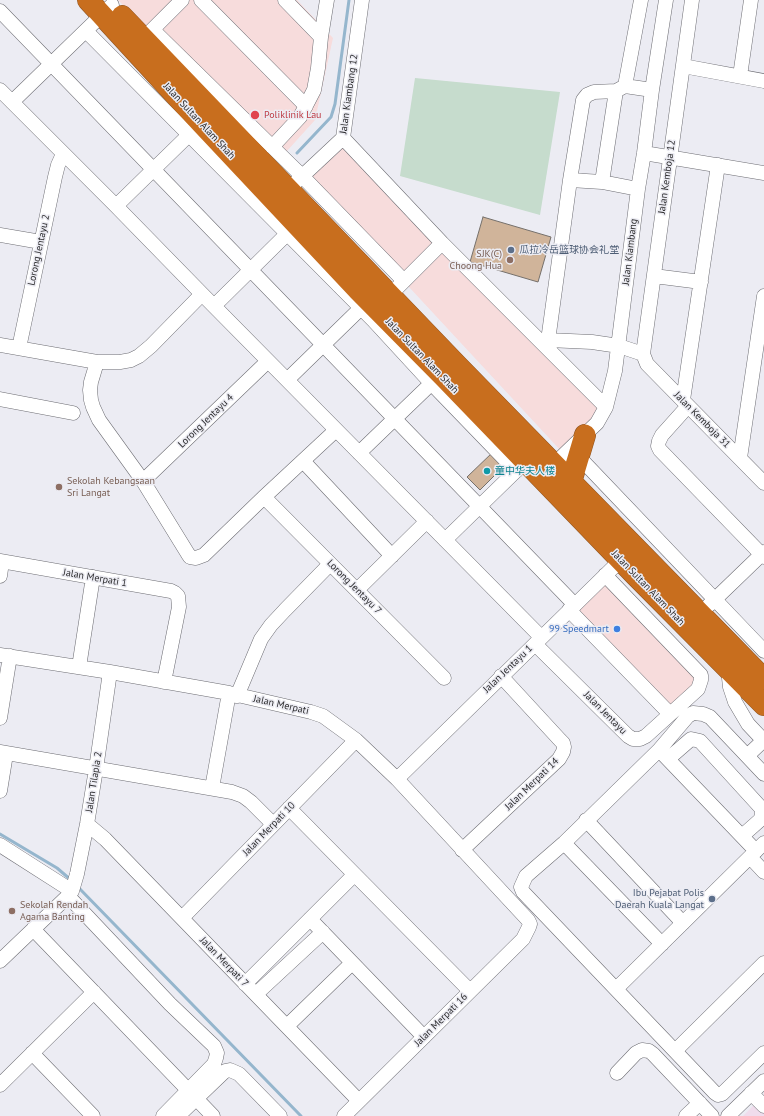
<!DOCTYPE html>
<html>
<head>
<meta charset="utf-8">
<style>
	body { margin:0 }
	canvas { display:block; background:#ececf3 }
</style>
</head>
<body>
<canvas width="764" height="1116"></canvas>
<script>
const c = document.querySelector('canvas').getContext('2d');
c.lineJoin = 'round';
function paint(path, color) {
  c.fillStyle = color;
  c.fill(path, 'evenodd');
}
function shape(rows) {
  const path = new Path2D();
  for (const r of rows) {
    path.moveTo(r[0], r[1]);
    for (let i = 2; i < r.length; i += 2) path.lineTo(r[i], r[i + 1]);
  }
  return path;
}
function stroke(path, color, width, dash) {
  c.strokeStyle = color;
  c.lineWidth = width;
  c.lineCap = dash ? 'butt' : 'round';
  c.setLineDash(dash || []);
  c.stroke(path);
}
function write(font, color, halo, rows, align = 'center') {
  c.font = font + ' "PT Sans","Noto Sans SC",sans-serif';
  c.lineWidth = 3;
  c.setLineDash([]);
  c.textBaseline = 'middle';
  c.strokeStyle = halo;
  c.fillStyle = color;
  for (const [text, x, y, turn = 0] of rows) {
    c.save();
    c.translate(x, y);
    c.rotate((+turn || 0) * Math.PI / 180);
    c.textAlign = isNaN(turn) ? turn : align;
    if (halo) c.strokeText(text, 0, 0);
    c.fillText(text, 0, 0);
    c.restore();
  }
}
paint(shape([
	[118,0,297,0,333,38,315,120,277,162],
	[343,143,601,406,594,421,562,452,307,177],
	[605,580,698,679,670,710,573,611]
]), '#f7dcdc');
paint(shape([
	[764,1095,764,1116,743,1116]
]), '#f0dcec');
paint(shape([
	[415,78,560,92,540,215,400,176]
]), '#c6dccd');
stroke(shape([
	[297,153,331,117,335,104,349,0],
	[0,834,57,868,71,880],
	[78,887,301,1116]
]), '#95b6cd', 3);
const building = shape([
	[483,217,551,237,538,282,470,262,483,217],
	[493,452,506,464,480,490,467,477,493,452]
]);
paint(building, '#d0b49a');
stroke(building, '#75706b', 1);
const minor = shape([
	[201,0,306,106],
	[285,0,321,37],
	[0,11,575,605],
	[153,30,302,176,404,281],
	[86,31,373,320,431,383,516,471],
	[146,36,182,0],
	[683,66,764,81],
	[740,76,751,0],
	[625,86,641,0],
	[0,90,116,206,202,294,541,637],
	[616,91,602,182,638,189],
	[12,102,112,5],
	[343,138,442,243,606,407],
	[272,147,300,117,314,90,318,68,321,37,327,0],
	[644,153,764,173],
	[570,180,602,182],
	[296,182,343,138,362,0],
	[116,206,196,128],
	[0,235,41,242],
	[654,276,701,282],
	[397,288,442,243],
	[214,306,295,226],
	[548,340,592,342,619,346,643,354],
	[0,345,97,362,120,362,131,360,139,356,151,346,202,294],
	[19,348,55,177,58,165,63,154],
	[547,348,570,180,583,100,587,95,594,92,616,91,625,86,652,90],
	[643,354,692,0],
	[643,354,647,364,764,483],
	[97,362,91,382,90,390,91,400,93,407,99,420,143,481,188,554,190,557,196,558,204,555,264,497,336,430],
	[287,380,361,308],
	[0,399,73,413],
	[683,400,718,165],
	[688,406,662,435,659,441,658,446,660,450,764,557],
	[359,453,438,377],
	[578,456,764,651],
	[740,458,764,296],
	[303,461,392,556],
	[548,470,597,423,606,407,615,371,638,189,644,153,652,90,666,0],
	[143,481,268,361],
	[264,497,444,678],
	[445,540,522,465],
	[0,561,171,591,175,593,178,596,179,607,164,682],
	[0,576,2,562],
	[357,590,427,521],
	[709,605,764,552],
	[569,610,670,714],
	[535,644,628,736,633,739,640,739,646,736,698,689,701,680,701,675,605,575],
	[0,655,110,672,229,693,311,712,323,716,356,740,397,779,528,920,530,924,529,927,523,939,344,1116],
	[79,667,93,577],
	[728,669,730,687,735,702,748,724,764,741],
	[237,696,261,639,271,625,285,610,330,564],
	[0,718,10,656],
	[764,740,747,756,710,717,703,714,693,713,688,716,659,750,564,843,526,876,521,887,523,892,715,1093,718,1095,722,1094,764,1053],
	[0,752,232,792,243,796,251,802,273,824],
	[662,753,756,851],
	[747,756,764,774],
	[668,759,691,739,700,741,762,809,762,816,760,820,742,836],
	[397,779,627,554],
	[212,788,229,693],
	[0,791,6,754],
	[289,808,470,991],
	[586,820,683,923],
	[87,824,105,839,359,1101],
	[564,843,662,944],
	[0,845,72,891],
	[462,850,559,759,563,752,564,747,563,743,560,740,501,676],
	[750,857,764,872],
	[68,896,170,1004,214,1046,217,1053,216,1058,214,1064,163,1116],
	[182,918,356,740],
	[310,919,424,1037],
	[33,929,213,1116],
	[0,961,68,896,72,891,77,874,87,824,96,769,110,672],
	[245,984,354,875],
	[616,989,764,843],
	[256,994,323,932],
	[287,1026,352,963],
	[675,1051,764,963],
	[32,1053,93,1116],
	[617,1073,636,1053,642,1050,649,1051,653,1054,712,1116],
	[0,1085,94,992],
	[751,1093,764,1106],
	[178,1116,225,1071,230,1070,239,1074,280,1116],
	[686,1116,700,1103],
	[728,1116,764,1081]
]);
const highway = shape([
	[88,0,201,123,358,290,444,377,635,575,764,705],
	[122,16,457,365,764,679],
	[571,482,585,435]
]);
stroke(minor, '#6d6d73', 15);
stroke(highway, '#915724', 22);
stroke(minor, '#fff', 14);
stroke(highway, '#c86e1e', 21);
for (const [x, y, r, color] of [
	[255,115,5,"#e0444e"],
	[511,250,4,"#5c6f8a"],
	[510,260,4,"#8d6e63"],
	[487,471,4,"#0f9aa8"],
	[59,487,4,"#8d6e63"],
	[617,629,4,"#3f7fe0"],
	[712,899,4,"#5c6f8a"],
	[12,911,4,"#8d6e63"]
]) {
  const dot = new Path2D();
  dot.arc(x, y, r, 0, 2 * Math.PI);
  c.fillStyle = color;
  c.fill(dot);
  stroke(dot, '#ececf3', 1.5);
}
write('10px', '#2c2c2e', '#ececf3', [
	["Jalan Kiambang 12",349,94,-82],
	["Jalan Sultan Alam Shah",199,121,47],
	["Jalan Kemboja 12",667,177,-82],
	["Lorong Jentayu 2",39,250,-78],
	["Jalan Kiambang",630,252,-83],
	["Jalan Sultan Alam Shah",422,356,46],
	["Jalan Kemboja 31",702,420,45],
	["Lorong Jentayu 4",206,421,-44],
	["Jalan Merpati 1",95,578,10],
	["Lorong Jentayu 7",354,587,45],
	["Jalan Sultan Alam Shah",648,588,46],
	["Jalan Jentayu 1",508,669,-44],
	["Jalan Merpati",281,705,13],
	["Jalan Jentayu",605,713,45],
	["Jalan Tilapia 2",94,782,-81],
	["Jalan Merpati 14",532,784,-44],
	["Jalan Merpati 10",269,829,-46],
	["Jalan Merpati 7",224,962,46],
	["Jalan Merpati 16",441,1020,-45]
]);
write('10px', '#be3a42', '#ececf3', [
	["Poliklinik Lau",264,115]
], 'left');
write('10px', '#4e5e75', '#ececf3', [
	["瓜拉冷岳篮球协会礼堂",519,250],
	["Ibu Pejabat Polis",704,893,"right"],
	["Daerah Kuala Langat",704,905,"right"]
], 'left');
write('10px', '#785e54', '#ececf3', [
	["SJK(C)",502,254,"right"],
	["Choong Hua",502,266,"right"],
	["Sekolah Kebangsaan",67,481],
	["Sri Langat",67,493],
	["Sekolah Rendah",20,905],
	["Agama Banting",20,917]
], 'left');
write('10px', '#0d838f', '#ececf3', [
	["童中华夫人楼",495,471]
], 'left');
write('10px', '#366cbe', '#ececf3', [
	["99 Speedmart",609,629]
], 'right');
</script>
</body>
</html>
